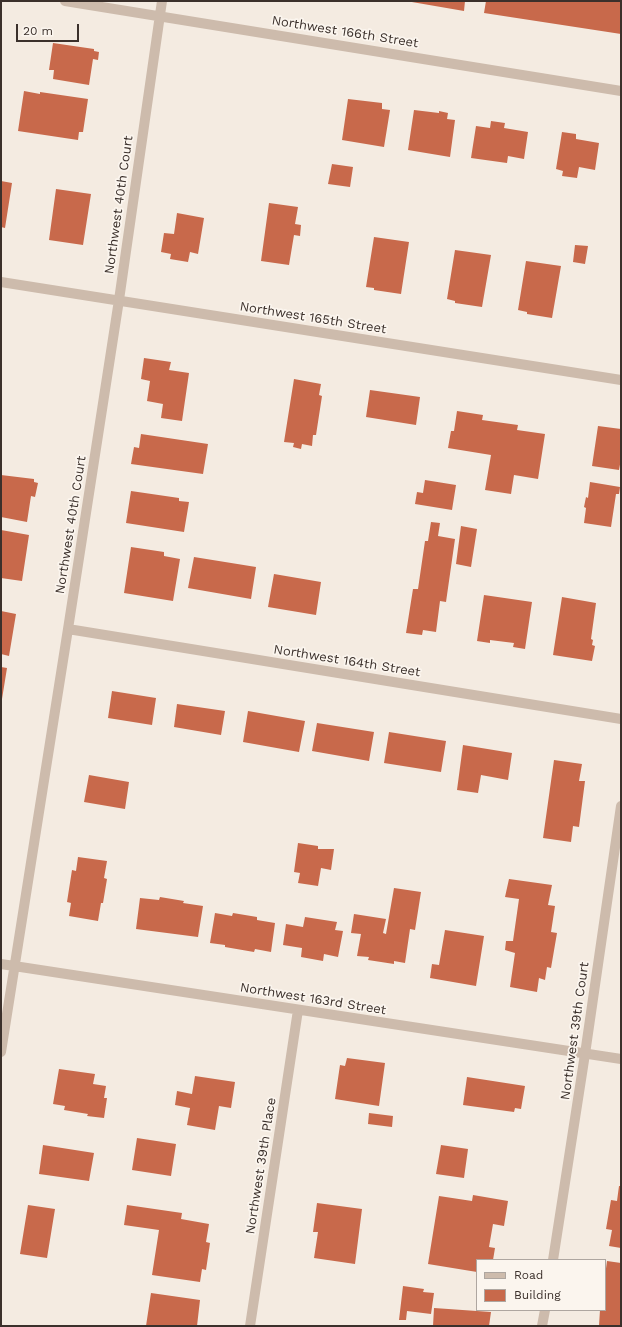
<!DOCTYPE html>
<html>
<head>
<meta charset="utf-8">
<style>
	body { margin:0 }
	#map { position:relative; width:622px; height:1327px; overflow:hidden; background:#f4ebe1; font-family:"Work Sans",sans-serif }
	canvas { display:block }
	.frame { position:absolute; inset:0; border:2px solid #3b302b; pointer-events:none }
	.legend { position:absolute; left:476px; top:1259px; width:130px; height:52px; box-sizing:border-box; background:#fbf5ee; border:1px solid #aea6a0; margin:0; padding:5px 7px; list-style:none; font-size:12px; color:#3b302b }
	.legend li { display:flex; align-items:center; gap:8px; height:20px }
	.legend b { width:20px; border:1px solid #aea6a0 }
	.scale { position:absolute; left:16px; top:24px; width:63px; height:18px; box-sizing:border-box; border:2px solid #3b302b; border-top:0; padding-left:5px; font-size:12px; line-height:14px; white-space:nowrap; color:#3b302b; -webkit-text-stroke:3px #fbf5ee; paint-order:stroke }
</style>
</head>
<body>
<div id="map">
<canvas width="622" height="1327"></canvas>
<div class="frame"></div>
<ul class="legend">
<li><b style="height:5px;background:#cdbbac"></b>Road</li>
<li><b style="height:11px;background:#c8694b"></b>Building</li>
</ul>
<div class="scale">20 m</div>
</div>
<script>
const c = document.querySelector('canvas').getContext('2d');
c.lineJoin = 'round';
function paint(path, color) {
  c.fillStyle = color;
  c.fill(path, 'evenodd');
}
function shape(rows) {
  const path = new Path2D();
  for (const r of rows) {
    path.moveTo(r[0], r[1]);
    for (let i = 2; i < r.length; i += 2) path.lineTo(r[i], r[i + 1]);
  }
  return path;
}
function stroke(path, color, width, dash) {
  c.strokeStyle = color;
  c.lineWidth = width;
  c.lineCap = dash ? 'butt' : 'round';
  c.setLineDash(dash || []);
  c.stroke(path);
}
function write(font, color, halo, rows, align = 'center') {
  c.font = font + ' "Work Sans",sans-serif';
  c.lineWidth = 3.5;
  c.setLineDash([]);
  c.textBaseline = 'middle';
  c.strokeStyle = halo;
  c.fillStyle = color;
  for (const [text, x, y, turn = 0] of rows) {
    c.save();
    c.translate(x, y);
    c.rotate((+turn || 0) * Math.PI / 180);
    c.textAlign = isNaN(turn) ? turn : align;
    if (halo) c.strokeText(text, 0, 0);
    c.fillText(text, 0, 0);
    c.restore();
  }
}
paint(shape([
	[406,1,465,1,464,11],
	[486,1,621,1,621,34,484,13],
	[53,43,94,49,94,51,99,52,98,60,93,59,89,85,53,79,54,70,49,70],
	[24,91,40,94,40,92,88,99,83,132,79,132,78,140,18,131],
	[348,99,382,103,382,109,390,110,384,147,342,140],
	[414,110,439,113,439,111,448,113,447,119,455,120,450,157,408,150],
	[491,121,505,123,504,128,528,132,524,159,508,156,507,163,471,158,476,126,490,128],
	[562,132,576,134,576,139,599,143,595,170,579,167,577,178,562,176,563,171,556,169],
	[332,164,353,167,350,187,328,184],
	[1,181,12,183,5,228,1,227],
	[56,189,91,194,83,245,49,240],
	[269,203,298,207,295,224,301,225,300,236,294,235,289,265,261,261],
	[177,213,204,218,198,254,190,252,188,262,170,259,171,254,161,252,164,233,174,234],
	[374,237,409,242,401,294,374,290,374,288,366,287],
	[575,245,588,246,585,264,573,262],
	[455,250,491,255,482,307,455,303,455,301,447,299],
	[526,261,561,266,552,318,527,314,527,312,518,310],
	[144,358,171,362,169,370,189,373,182,421,161,418,163,404,147,401,150,381,141,379],
	[294,379,321,384,319,395,322,396,316,435,313,435,312,446,302,444,301,449,293,447,294,443,284,442],
	[370,390,420,397,416,425,366,417],
	[457,411,483,415,482,420,518,425,517,430,545,434,538,479,514,475,511,494,485,490,491,455,448,448,451,431,454,431],
	[598,426,621,429,621,459,619,470,592,466],
	[141,434,208,444,203,474,131,464,134,447,139,448],
	[1,475,34,479,34,482,38,483,35,497,31,496,27,522,1,517],
	[425,480,456,485,452,510,415,504,417,492,423,493],
	[590,482,620,487,619,494,616,494,611,527,584,523,586,508,584,507,586,497,588,498],
	[131,491,179,498,179,501,189,502,184,532,126,523],
	[431,522,440,523,438,536,455,539,446,602,440,601,436,632,423,630,422,635,406,633,413,589,418,589,425,541,428,541],
	[461,526,477,529,471,567,456,564],
	[1,530,29,535,22,581,1,578],
	[131,547,164,552,164,556,180,559,173,601,124,593],
	[194,557,256,567,251,599,188,588],
	[274,574,321,582,316,615,268,607],
	[484,595,532,602,525,649,513,647,514,643,490,640,490,643,477,641],
	[562,597,596,603,591,639,593,640,592,645,595,646,592,661,553,655],
	[1,611,16,614,9,656,1,654],
	[1,667,7,668,2,699,1,699],
	[112,691,156,698,152,725,108,718],
	[177,704,225,711,221,735,174,727],
	[248,711,305,721,299,752,243,742],
	[317,723,374,732,369,761,312,751],
	[389,732,446,741,441,772,384,763],
	[463,745,512,753,508,780,481,775,478,793,457,790],
	[554,760,582,764,579,781,585,781,579,827,573,826,571,842,543,838],
	[89,775,129,782,125,809,84,802],
	[298,843,318,846,318,849,334,849,331,870,321,868,318,886,298,883,300,873,294,872],
	[78,857,107,861,104,878,107,879,103,903,101,903,98,921,69,916,71,903,67,902,72,870,76,871],
	[509,879,552,885,548,905,555,906,551,932,557,933,551,968,547,967,545,980,539,978,537,992,510,987,515,953,505,950,506,941,513,941,519,899,505,897],
	[394,888,421,892,415,930,410,929,405,963,394,961,394,964,368,960,369,957,357,956,361,934,351,933,354,914,386,919,383,933,386,934],
	[160,897,184,901,183,903,203,906,198,937,136,929,140,898,159,900],
	[215,913,232,916,233,913,257,917,257,920,275,923,271,952,255,949,254,952,225,947,225,945,210,943],
	[305,917,337,922,335,930,343,931,338,957,324,954,323,961,301,957,302,948,283,945,286,924,303,927],
	[445,930,484,936,476,986,430,978,432,964,439,965],
	[347,1058,385,1063,379,1106,335,1099,340,1065,345,1066],
	[59,1069,95,1074,93,1084,106,1086,104,1098,107,1098,104,1118,87,1116,88,1114,64,1110,65,1106,53,1104],
	[195,1076,235,1082,231,1108,219,1106,215,1130,187,1125,190,1108,175,1105,177,1091,192,1094],
	[467,1077,525,1086,521,1109,515,1108,514,1112,463,1105],
	[369,1113,393,1116,392,1127,368,1124],
	[137,1138,176,1144,171,1176,132,1170],
	[43,1145,94,1153,89,1181,39,1174],
	[441,1145,468,1149,464,1178,436,1174],
	[619,1186,621,1186,621,1248,609,1246,612,1230,606,1229,611,1200,617,1201],
	[473,1195,508,1201,504,1226,493,1224,489,1247,495,1248,493,1260,477,1260,477,1272,428,1264,439,1196,472,1201],
	[317,1203,362,1209,355,1264,314,1258,318,1232,313,1232],
	[28,1205,55,1209,47,1258,20,1254],
	[127,1205,182,1213,181,1219,209,1224,206,1242,210,1243,206,1270,202,1269,200,1282,152,1275,159,1230,124,1225],
	[607,1261,621,1263,621,1326,599,1326,600,1310,605,1310,605,1276],
	[403,1286,424,1289,423,1292,434,1293,431,1314,407,1311,406,1320,399,1320],
	[151,1293,200,1300,197,1326,146,1326],
	[434,1308,491,1312,489,1326,433,1326]
]), '#c8694b');
stroke(shape([
	[65,1,621,91],
	[1,282,621,380],
	[68,629,621,719],
	[1,964,621,1059],
	[1,1052,68,629,119,300,162,1],
	[553,1260,585,1054,621,806],
	[250,1326,298,1010],
	[542,1326,545,1310]
]), '#cdbbac', 10);
write('13px', '#3b302b', '#fbf5ee', [
	["Northwest 166th Street",345,32,9],
	["Northwest 40th Court",119,205,-82],
	["Northwest 165th Street",313,318,9],
	["Northwest 40th Court",71,525,-81],
	["Northwest 164th Street",347,661,9],
	["Northwest 163rd Street",313,999,9],
	["Northwest 39th Court",575,1031,-82],
	["Northwest 39th Place",261,1166,-81]
]);
</script>
</body>
</html>
